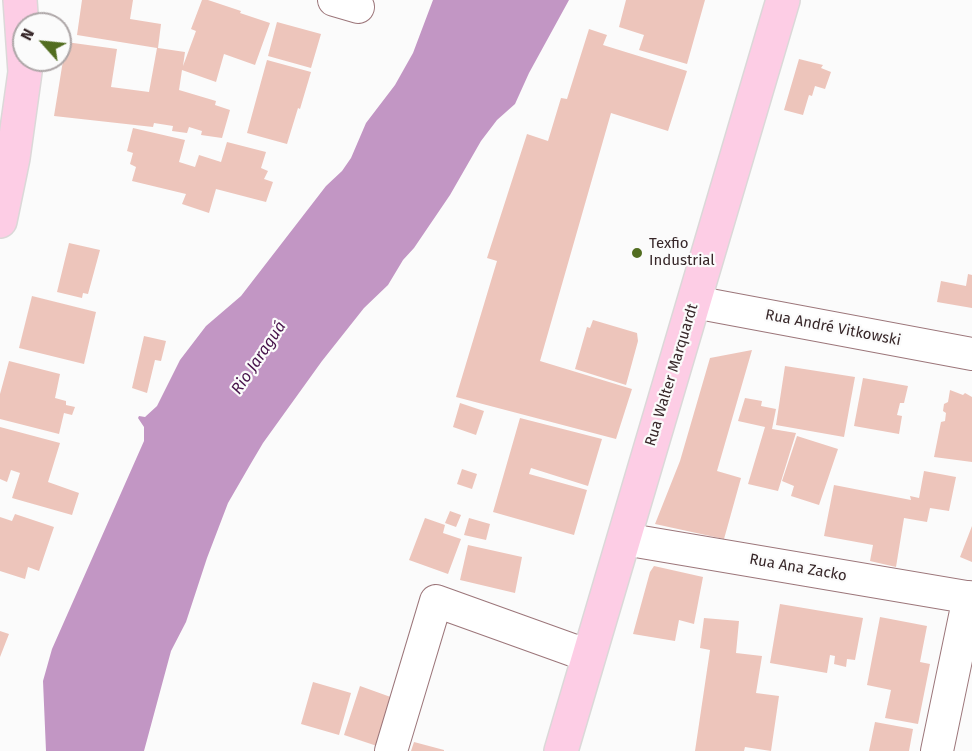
<!DOCTYPE html>
<html>
<head>
<meta charset="utf-8">
<style>
	body { margin:0 }
	#map { position:relative; width:972px; height:751px; overflow:hidden; background:#fbfbfb; font-family:"Fira Sans",sans-serif }
	canvas { display:block }
	.north { position:absolute; left:12px; top:12px; width:60px; height:60px; box-sizing:border-box; background:#fbfbfb; border:2px solid #ada6a7; border-radius:50%; rotate:297deg; font-size:16px; font-weight:700; line-height:24px; text-align:center; color:#372729 }
	.north::after { content:''; display:block; margin:auto; width:21px; height:27px; background:#526d20; clip-path:polygon(50% 0,100% 100%,50% 72%,0 100%) }
</style>
</head>
<body>
<div id="map">
<canvas width="972" height="751"></canvas>
<div class="north">N</div>
</div>
<script>
const c = document.querySelector('canvas').getContext('2d');
c.lineJoin = 'round';
function paint(path, color) {
  c.fillStyle = color;
  c.fill(path, 'evenodd');
}
function shape(rows) {
  const path = new Path2D();
  for (const r of rows) {
    path.moveTo(r[0], r[1]);
    for (let i = 2; i < r.length; i += 2) path.lineTo(r[i], r[i + 1]);
  }
  return path;
}
function stroke(path, color, width, dash) {
  c.strokeStyle = color;
  c.lineWidth = width;
  c.lineCap = dash ? 'butt' : 'round';
  c.setLineDash(dash || []);
  c.stroke(path);
}
function write(font, color, halo, rows, align = 'center') {
  c.font = font + ' "Fira Sans",sans-serif';
  c.lineWidth = 4.5;
  c.setLineDash([]);
  c.textBaseline = 'middle';
  c.strokeStyle = halo;
  c.fillStyle = color;
  for (const [text, x, y, turn = 0] of rows) {
    c.save();
    c.translate(x, y);
    c.rotate((+turn || 0) * Math.PI / 180);
    c.textAlign = isNaN(turn) ? turn : align;
    if (halo) c.strokeText(text, 0, 0);
    c.fillText(text, 0, 0);
    c.restore();
  }
}
paint(shape([
	[433,0,569,0,529,73,515,104,497,120,481,141,450,195,414,248,403,260,388,285,364,308,322,361,263,443,250,465,228,503,207,558,186,622,171,651,144,751,46,751,43,681,52,649,144,441,144,427,138,418,139,416,145,417,157,406,180,360,206,326,241,296,326,186,342,171,351,158,366,123,395,85,413,53]
]), '#c296c4');
paint(shape([
	[82,0,133,0,130,19,161,24,158,48,185,52,183,66,196,31,191,29,202,0,208,0,241,11,240,13,270,23,255,65,224,54,216,82,182,70,179,90,216,101,215,105,230,110,222,138,201,135,202,131,189,127,187,133,172,131,173,126,154,123,153,127,54,116,66,42,117,49,111,87,149,92,157,48,77,35],
	[626,0,705,0,687,64,639,50,644,35,619,27],
	[277,22,321,34,311,68,268,56],
	[589,29,607,35,603,45,687,71,668,131,611,113,540,361,632,389,616,439,456,397,497,261,487,258,527,134,548,141,561,98,567,99],
	[799,59,823,65,821,68,831,72,825,89,815,86,812,96,809,95,803,115,784,110],
	[267,60,311,72,300,109,298,108,287,144,247,133],
	[133,128,185,140,179,162,195,167,199,155,221,162,227,142,266,152,261,168,268,171,264,179,273,182,266,202,216,189,209,213,182,204,186,194,132,181,136,167,130,164,133,153,127,151],
	[69,243,100,250,88,294,83,293,82,298,57,292],
	[968,274,972,275,972,308,937,302,941,281,966,286],
	[32,296,96,312,84,364,19,348],
	[593,320,637,333,638,341,626,385,575,369,587,327,590,328],
	[144,336,166,341,161,361,155,360,147,393,132,388],
	[752,350,717,471,741,478,724,539,655,524,680,461,710,358],
	[9,361,60,374,55,398,66,401,66,405,75,407,72,415,64,413,59,434,0,419,0,394],
	[785,366,855,377,844,437,776,425],
	[863,378,908,386,904,403,900,403,897,415,902,416,899,434,854,426],
	[950,390,963,395,965,393,972,397,972,462,934,457,941,422,945,421,946,413,943,411,944,404,948,402],
	[745,398,762,401,761,406,776,409,772,429,796,433,778,491,748,484,765,427,738,421],
	[460,403,484,411,476,435,453,427],
	[520,418,602,439,588,486,531,468,529,474,587,490,574,535,493,512],
	[0,427,60,443,48,482,79,493,72,515,12,498,20,473,11,470,7,482,0,479],
	[797,436,838,449,819,505,791,496,794,486,782,481],
	[462,469,477,474,472,489,457,484],
	[924,471,956,477,949,511,930,508,927,522,904,518,896,567,870,561,873,545,824,536,834,485,911,500,910,496,919,498],
	[450,511,461,515,456,527,445,523],
	[15,514,54,527,39,571,28,567,25,579,0,571,0,517,12,521],
	[425,518,445,525,443,533,461,539,448,574,409,560],
	[469,518,490,524,486,540,464,535],
	[972,526,972,562,960,557],
	[468,545,522,557,515,593,460,580],
	[654,566,703,577,694,624,679,620,675,641,633,634,650,572],
	[780,604,863,618,855,660,847,659,846,667,834,664,835,656,830,655,827,673,770,663],
	[880,617,927,626,920,662,930,664,918,724,885,718,891,690,867,685],
	[704,618,739,621,736,653,762,656,756,693,779,696,771,751,745,747,744,751,695,751,710,650,700,648],
	[0,631,9,634,0,657],
	[313,682,351,693,339,735,301,724],
	[360,686,399,700,383,748,344,735],
	[875,722,913,729,909,751,869,751],
	[414,742,444,750,444,751,411,751]
]), '#edc5bb');
const street = shape([
	[334,0,358,7],
	[694,302,972,354],
	[624,539,972,598],
	[391,751,436,601,589,656],
	[937,751,969,597]
]);
const primary = shape([
	[0,221,13,158,25,72,20,0],
	[561,751,783,0]
]);
stroke(street, '#9c767a', 34);
stroke(primary, '#dbd8d8', 36);
stroke(street, '#fff', 32);
stroke(primary, '#fdcde5', 33);
for (const [x, y, r, color] of [
	[637,253,6,"#526d20"]
]) {
  const dot = new Path2D();
  dot.arc(x, y, r, 0, 2 * Math.PI);
  c.fillStyle = color;
  c.fill(dot);
  stroke(dot, '#fbfbfb', 2);
}
write('15px', '#372729', '#fbfbfb', [
	["Texfio",649,244],
	["Industrial",649,261]
], 'left');
write('15px', '#372729', '#fbfbfb', [
	["Rua André Vitkowski",833,328,11],
	["Rua Walter Marquardt",672,375,-73],
	["Rua Ana Zacko",798,568,10]
]);
write('italic 16px', '#47124b', '#fbfbfb', [
	["Rio Jaraguá",259,358,-56]
]);
</script>
</body>
</html>
